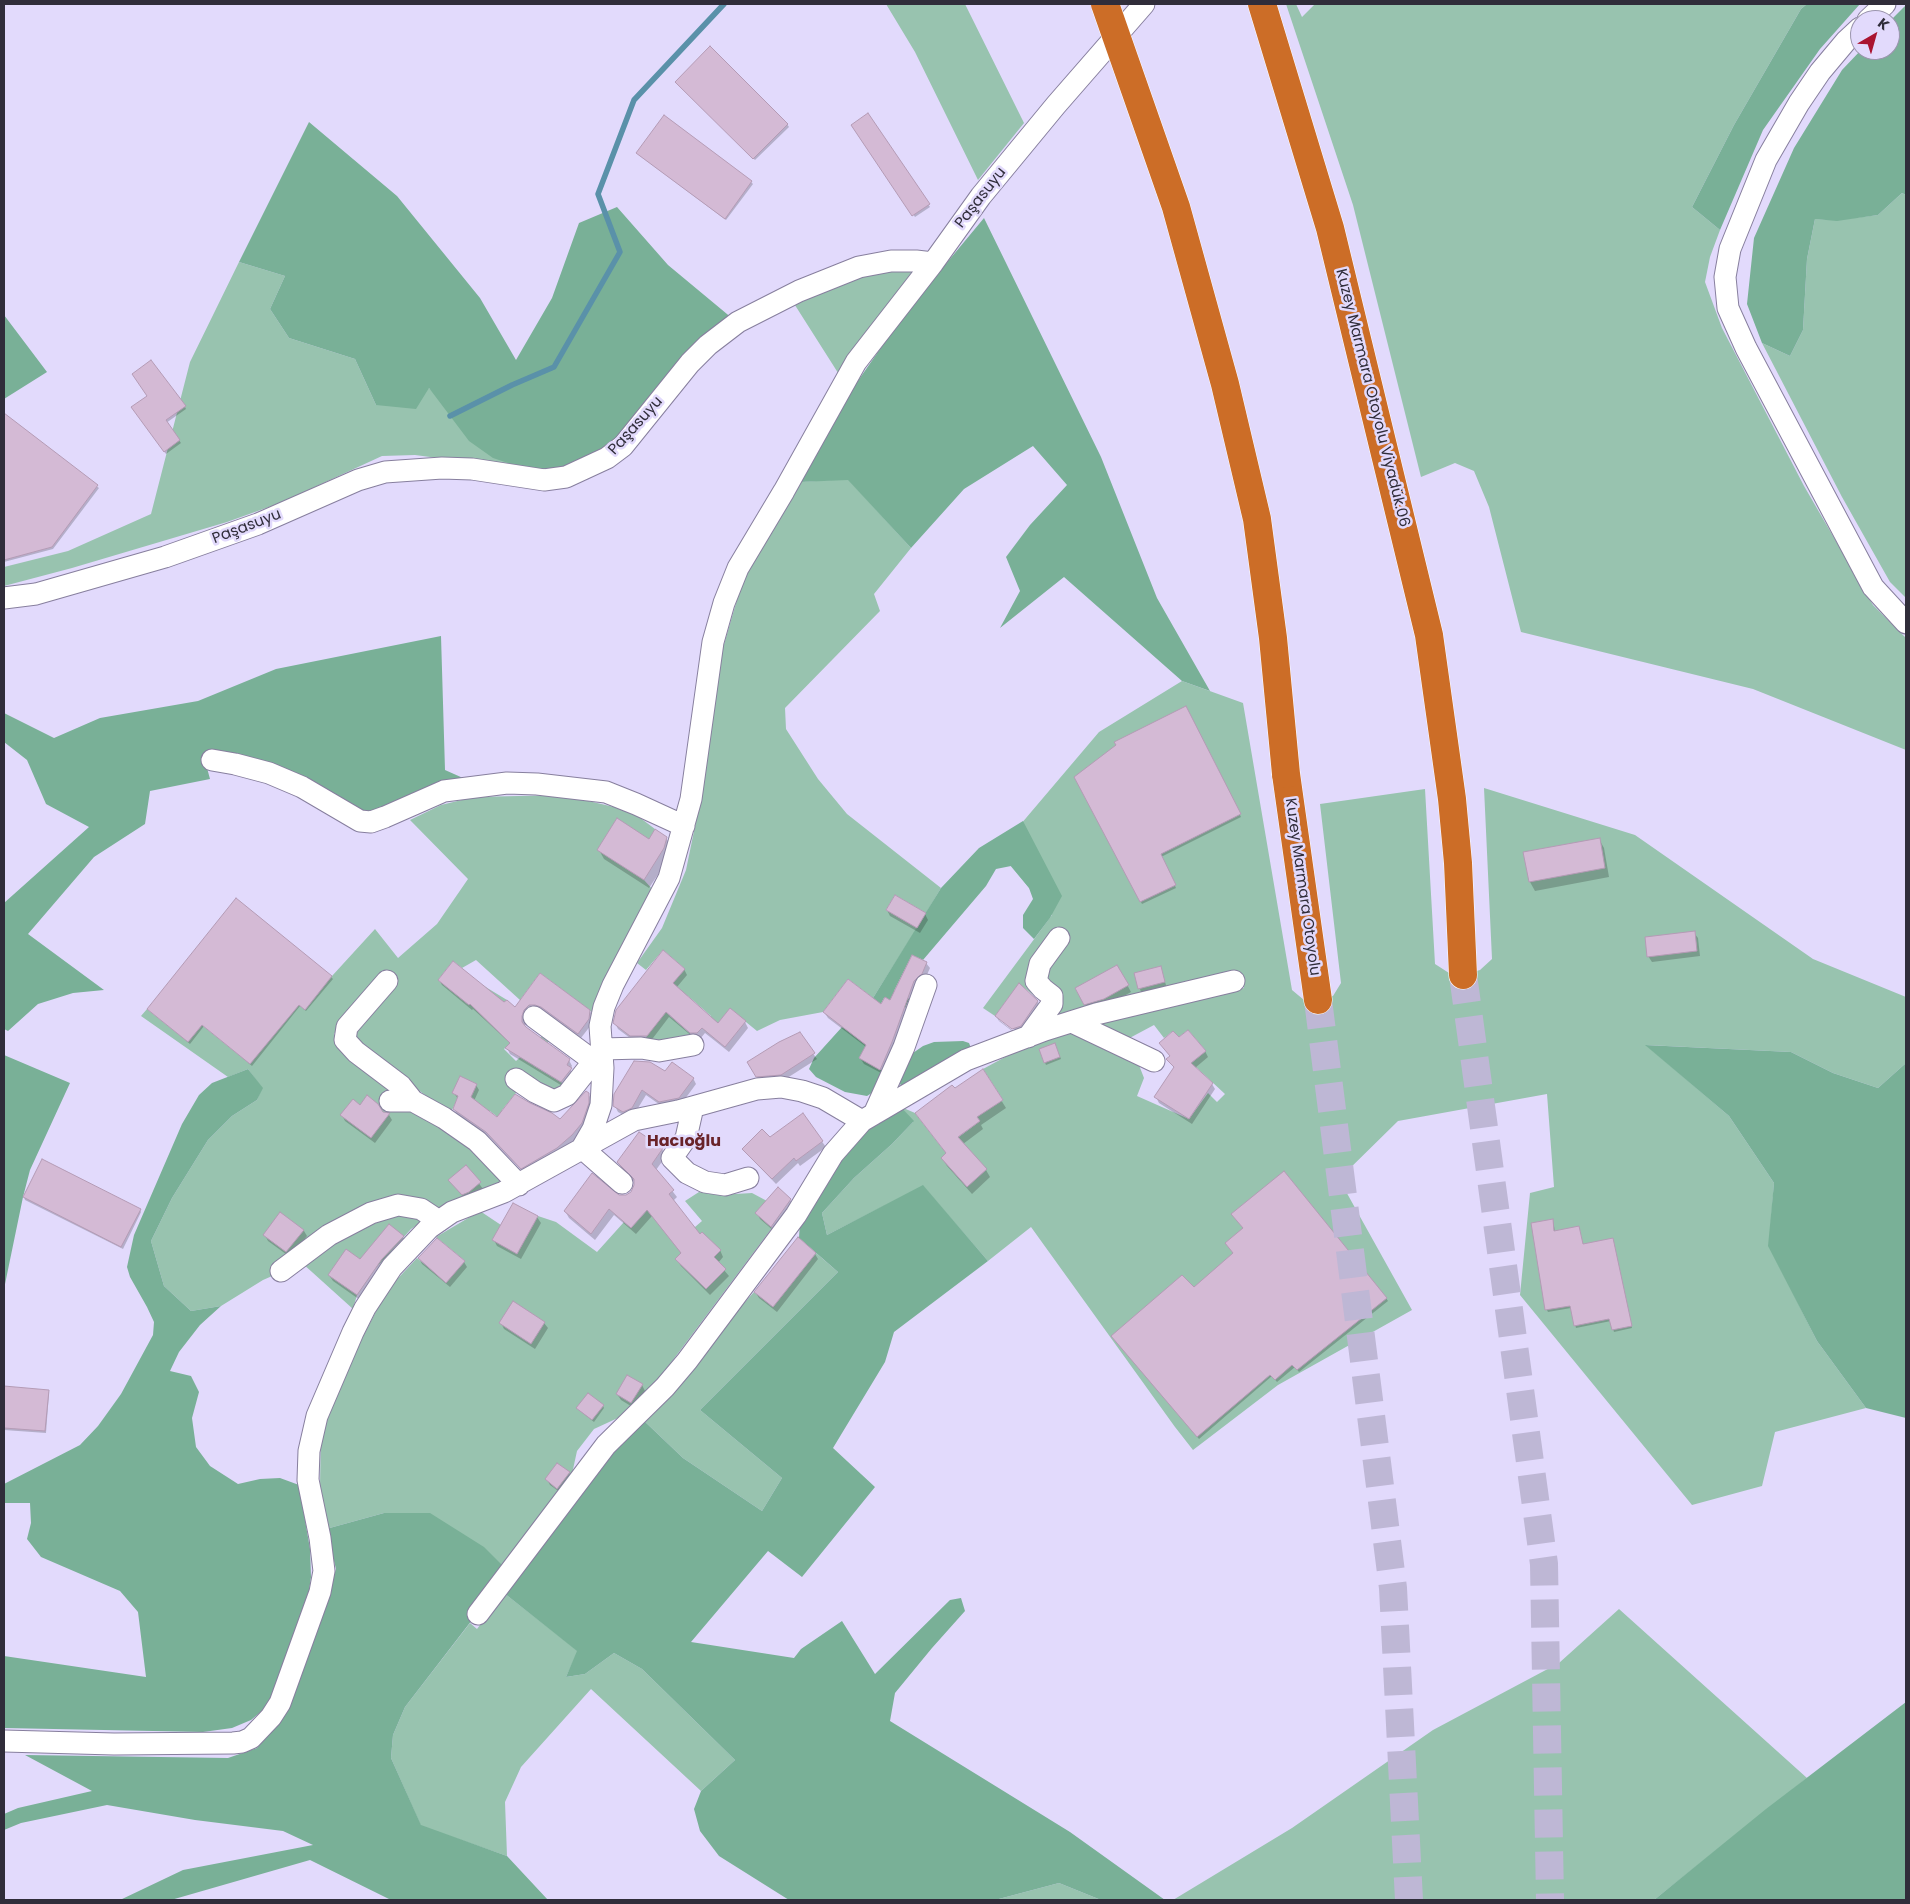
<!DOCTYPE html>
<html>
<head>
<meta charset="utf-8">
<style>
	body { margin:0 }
	#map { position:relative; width:1910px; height:1904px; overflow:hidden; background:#e2dafc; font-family:Poppins,sans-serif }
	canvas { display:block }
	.frame { position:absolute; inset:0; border:5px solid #302d3a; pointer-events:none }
	.north { position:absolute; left:1850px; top:10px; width:50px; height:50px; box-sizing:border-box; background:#e2dafc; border:1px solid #9b95ae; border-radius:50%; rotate:38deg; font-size:14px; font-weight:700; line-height:20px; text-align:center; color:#302d3a }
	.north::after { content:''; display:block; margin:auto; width:18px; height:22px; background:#aa1430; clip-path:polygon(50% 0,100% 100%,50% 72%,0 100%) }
</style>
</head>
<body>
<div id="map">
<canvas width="1910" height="1904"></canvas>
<div class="frame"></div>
<div class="north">K</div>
</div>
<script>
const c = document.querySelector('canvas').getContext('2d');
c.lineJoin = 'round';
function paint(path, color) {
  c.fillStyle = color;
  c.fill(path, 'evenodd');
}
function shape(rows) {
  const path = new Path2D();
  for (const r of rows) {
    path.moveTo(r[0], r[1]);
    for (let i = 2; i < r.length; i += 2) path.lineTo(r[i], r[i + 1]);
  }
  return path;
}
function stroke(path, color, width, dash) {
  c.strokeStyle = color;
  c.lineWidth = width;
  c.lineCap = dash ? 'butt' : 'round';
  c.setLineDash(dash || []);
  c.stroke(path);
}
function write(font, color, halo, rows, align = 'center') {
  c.font = font + ' Poppins,sans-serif';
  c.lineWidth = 5;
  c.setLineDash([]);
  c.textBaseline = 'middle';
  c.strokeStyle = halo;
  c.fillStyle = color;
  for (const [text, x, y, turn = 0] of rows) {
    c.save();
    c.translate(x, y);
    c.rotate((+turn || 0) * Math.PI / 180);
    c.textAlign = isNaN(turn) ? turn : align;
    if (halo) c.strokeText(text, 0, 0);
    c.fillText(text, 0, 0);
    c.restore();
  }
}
paint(shape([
	[886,4,965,4,1024,123,978,180,915,52],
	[1286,4,1296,4,1302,17,1315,4,1807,4,1801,9,1734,125,1692,207,1720,230,1710,257,1705,282,1722,328,1804,486,1873,605,1906,638,1906,750,1753,689,1521,632,1489,507,1474,471,1455,463,1421,477,1353,205],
	[1902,193,1906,195,1906,598,1890,582,1842,497,1762,343,1790,356,1803,330,1807,259,1815,219,1837,220,1878,215],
	[239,262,285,276,270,309,289,338,355,359,376,405,429,388,529,470,415,455,382,456,280,503,227,522,72,568,4,586,4,567,68,551,151,514,190,362],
	[906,266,912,272,840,376,793,302,856,273],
	[848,479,911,548,874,594,880,611,785,708,786,729,818,779,847,814,941,888,926,913,895,895,886,910,917,928,873,998,848,979,823,1012,780,1020,757,1031,730,1009,709,1034,702,1028,711,1016,688,996,670,1016,694,1037,641,1044,661,1017,664,993,685,969,663,950,646,970,637,963,662,928,686,870,700,802,720,658,741,586,753,561,800,482],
	[1182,681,1243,703,1292,990,1304,1000,1318,1000,1333,996,1341,983,1320,804,1425,789,1435,964,1449,973,1463,975,1480,970,1492,959,1484,788,1635,835,1813,959,1906,997,1906,1063,1878,1088,1833,1073,1791,1052,1646,1045,1729,1116,1774,1183,1769,1246,1817,1341,1866,1408,1775,1432,1762,1486,1692,1505,1520,1295,1530,1193,1554,1187,1547,1094,1398,1121,1339,1179,1412,1310,1278,1385,1193,1450,1175,1427,1031,1227,988,1261,923,1186,827,1235,822,1213,854,1178,892,1144,913,1122,901,1107,915,1113,943,1149,980,1121,973,1112,990,1108,1003,1100,983,1069,1031,1043,1071,1030,1137,1060,1144,1078,1137,1096,1189,1119,1208,1093,1217,1102,1225,1094,1197,1068,1184,1069,1206,1051,1188,1030,1179,1037,1173,1031,1164,1038,1154,1025,1124,1041,1091,1023,1244,988,1242,974,1021,1036,1045,1004,1019,984,995,1016,983,1008,1052,915,998,851,1099,732],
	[563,795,631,811,655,829,649,843,617,819,598,850,644,880,654,891,593,1013,540,973,520,1000,476,960,462,968,453,961,438,980,469,1005,484,986,507,1000,487,1020,510,1043,504,1049,516,1061,543,1035,550,1039,534,1066,569,1087,558,1094,548,1094,514,1074,510,1081,520,1088,502,1110,530,1133,548,1110,560,1120,540,1147,512,1123,509,1126,490,1111,488,1114,457,1100,450,1114,355,1042,359,1018,396,975,392,971,350,1014,337,1029,334,1034,345,1052,494,1167,504,1185,443,1208,411,1229,375,1269,357,1295,353,1309,302,1263,263,1280,221,1306,191,1311,164,1286,151,1241,172,1198,208,1140,232,1116,257,1100,262,1088,248,1069,228,1077,141,1016,147,1009,188,1042,202,1025,250,1064,293,1011,204,939,209,932,305,1010,332,976,375,929,398,958,437,924,468,879,410,820,441,805,474,797],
	[699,1192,719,1195,752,1193,767,1201,756,1213,772,1228,646,1396,620,1417,594,1429,577,1451,572,1474,509,1572,384,1513,326,1529,320,1485,321,1431,340,1381,387,1290,417,1258,446,1282,465,1261,436,1237,480,1211,501,1225,517,1254,538,1216,556,1222,597,1252,624,1222,631,1228,650,1207,669,1195,676,1203,655,1219,695,1227,702,1221,685,1201],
	[816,1253,838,1272,700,1410,782,1478,762,1511,683,1458,641,1418,754,1292,773,1307],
	[504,1593,578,1651,566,1677,585,1674,614,1653,642,1669,735,1760,701,1791,591,1689,521,1767,505,1802,507,1856,421,1826,391,1758,393,1735,405,1707,470,1623,477,1629],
	[1619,1609,1807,1778,1654,1900,1173,1900,1292,1828,1433,1730,1559,1663],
	[1059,1883,1101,1900,995,1900]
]), '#98c3af');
paint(shape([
	[1807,4,1860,4,1820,49,1763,130,1720,230,1692,207,1734,125,1801,9],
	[1906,5,1906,195,1902,193,1878,215,1837,221,1815,219,1807,259,1803,330,1790,356,1762,343,1747,304,1754,238,1794,148,1842,70,1861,50,1890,50,1890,21],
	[309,122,397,196,480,298,516,360,552,298,579,223,617,207,668,265,733,319,621,441,558,472,529,470,493,458,469,441,429,388,416,409,376,405,355,359,289,338,270,309,285,276,239,262],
	[984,218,1101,457,1157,598,1210,691,1182,681,1064,577,1000,628,1020,591,1006,557,1030,525,1067,485,1033,446,964,489,911,548,848,480,800,482,853,388,905,313],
	[4,315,47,372,4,399],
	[441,636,445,770,472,782,369,817,204,757,210,779,150,791,145,824,94,857,28,934,104,990,73,993,38,1004,8,1031,4,1029,4,903,89,827,46,804,27,760,4,742,4,713,54,738,100,718,198,701,276,669],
	[1023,821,1062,896,1050,918,1034,939,1023,928,1023,915,1033,899,1029,888,1011,866,996,869,986,886,923,960,912,955,894,991,909,999,905,1008,884,998,870,1025,891,1036,859,1058,883,1071,878,1089,867,1096,845,1092,816,1077,809,1069,814,1058,842,1027,849,1031,873,998,941,888,979,848],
	[963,1041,969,1043,971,1048,906,1087,901,1086,899,1081,913,1053,923,1046,934,1042],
	[1645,1045,1791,1052,1833,1073,1878,1088,1906,1063,1906,1418,1866,1408,1817,1341,1768,1246,1774,1183,1729,1116],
	[4,1055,70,1083,30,1170,23,1197,4,1289],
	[248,1069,263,1088,257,1100,232,1116,208,1140,172,1198,151,1241,164,1286,191,1311,221,1306,200,1325,179,1352,170,1371,191,1376,199,1392,192,1418,196,1447,210,1466,238,1484,260,1479,280,1478,299,1485,310,1549,311,1577,308,1598,272,1697,263,1710,251,1720,232,1728,203,1732,4,1728,4,1656,146,1677,138,1612,120,1591,41,1557,27,1539,31,1523,30,1503,4,1503,4,1484,80,1445,98,1426,121,1394,153,1335,154,1322,147,1307,130,1277,127,1267,134,1235,182,1124,199,1095,212,1083],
	[901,1107,914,1121,892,1144,854,1178,822,1213,827,1235,923,1185,988,1261,894,1332,885,1362,833,1448,875,1487,802,1577,768,1551,691,1642,794,1658,801,1649,842,1621,875,1674,950,1600,961,1598,965,1611,932,1648,895,1693,890,1721,1070,1832,1165,1900,1101,1900,1059,1883,995,1900,789,1900,719,1856,700,1831,694,1809,701,1791,735,1760,642,1669,614,1653,585,1674,566,1677,577,1651,504,1593,641,1418,683,1458,762,1511,782,1478,700,1410,838,1272,799,1238,800,1221,836,1164,864,1133],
	[384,1513,430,1513,484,1547,509,1572,405,1707,393,1735,391,1758,421,1825,507,1856,548,1900,391,1900,310,1860,171,1900,120,1900,183,1870,313,1845,283,1831,195,1820,107,1805,21,1823,4,1830,4,1814,18,1808,92,1791,25,1755,228,1758,257,1748,272,1729,327,1597,336,1569,326,1529],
	[1906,1702,1906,1900,1654,1900,1766,1809]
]), '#79b097');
paint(shape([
	[678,84,787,124,789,127,755,160],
	[868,115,930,207,915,217,852,125],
	[664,117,751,182,753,184,726,220,639,155,638,153],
	[148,396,185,407,186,409,166,423,181,443,166,454,134,410],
	[4,415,99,488,53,549,4,562],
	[1185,708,1241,817,1161,857,1176,888,1142,904,1076,778],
	[666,838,672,847,669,858,649,888,604,859,599,850],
	[1599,839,1604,848,1609,877,1535,891,1530,882],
	[887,910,925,914,928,920,920,933,890,916],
	[1694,933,1698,938,1700,956,1652,962,1648,956],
	[926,963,930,968,883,1074,864,1064,860,1058,866,1047,828,1018,824,1012,882,1006,891,1002],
	[1117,966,1131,992,1108,1005,1089,1010,1077,989],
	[1160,967,1167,988,1142,995,1135,974],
	[684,969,687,975,677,987,719,1024,730,1010,745,1022,748,1028,729,1052,705,1033,700,1039,694,1038,669,1017,650,1042,634,1041,618,1029,615,1023],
	[540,974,590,1011,593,1017,591,1025,581,1038,545,1012,539,1010,526,1016,525,1027,569,1060,572,1066,570,1069,574,1075,564,1087,510,1054,507,1048,511,1044,473,1009,472,1010,442,985,439,980,515,1009],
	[331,977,333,979,306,1011,300,1006,252,1066,204,1026,190,1044,150,1011],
	[1019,985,1038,1002,1041,1008,1016,1034,999,1021,996,1016],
	[999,1017,1018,1032,1017,1034,999,1020],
	[799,1034,817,1059,784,1080,760,1082,748,1063],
	[1179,1039,1205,1051,1208,1057,1195,1068,1212,1084,1215,1089,1192,1124,1159,1103,1156,1097,1174,1068,1168,1059,1171,1057,1160,1043],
	[1056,1047,1061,1059,1046,1065,1040,1050],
	[983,1071,1006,1108,981,1125,983,1129,963,1144,986,1170,990,1177,972,1194,947,1166,942,1158,947,1154,917,1114],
	[665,1073,693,1078,696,1084,682,1103,663,1107,646,1095,635,1113,627,1117,618,1112,615,1106],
	[476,1085,479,1090,474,1101,497,1119,560,1121,588,1094,592,1100,584,1129,574,1141,524,1173,490,1138,457,1114,454,1109,458,1099,454,1093],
	[360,1106,389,1115,392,1120,375,1143,345,1121,342,1115],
	[802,1115,826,1147,800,1166,798,1163,776,1184,747,1154,744,1149,770,1139],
	[662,1149,666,1156,656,1170,677,1197,673,1201,700,1236,720,1250,723,1257,718,1263,729,1276,710,1295,681,1266,677,1260,682,1254,652,1216,636,1234,614,1215,595,1240,569,1218,565,1211,619,1196,626,1196,632,1192,635,1182,622,1169,618,1162],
	[466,1166,483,1189,472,1197,466,1200,453,1185],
	[24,1197,140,1210,141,1212,123,1249,25,1200],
	[790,1200,794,1205,775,1232,760,1219,757,1213],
	[514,1204,537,1217,541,1223,521,1259,497,1246,494,1240],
	[281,1214,304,1231,307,1236,290,1257,268,1241,265,1235],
	[1553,1220,1555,1232,1583,1246,1613,1240,1632,1328,1614,1332,1611,1321,1576,1328,1571,1308,1548,1312,1547,1310],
	[403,1237,406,1242,360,1300,333,1281,329,1275],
	[1234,1253,1386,1298,1388,1301,1299,1372,1295,1367,1277,1382,1272,1376,1199,1439,1114,1339,1194,1288],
	[815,1254,818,1259,777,1312,759,1298,756,1293],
	[419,1258,464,1262,467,1267,450,1287,422,1264],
	[501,1323,544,1323,548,1328,535,1349,504,1329],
	[642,1385,645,1391,634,1408,621,1400,617,1394],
	[4,1387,48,1391,49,1393,46,1433,4,1430],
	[603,1406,604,1408,594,1422,579,1410],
	[569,1473,572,1479,561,1493,550,1485,547,1479]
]), '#0003');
stroke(shape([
	[450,416,512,385,554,367,620,252,598,194,634,100,724,4]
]), '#5a91a9', 5.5);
const building = shape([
	[710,46,788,124,753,159,675,82,710,46],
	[868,113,930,204,912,216,851,125,868,113],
	[664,115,752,181,725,219,636,153,664,115],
	[151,360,186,406,166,420,180,440,164,452,131,407,147,396,132,374,151,360],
	[4,413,98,485,52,547,4,560,4,413],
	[1186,706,1241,814,1161,854,1176,885,1140,902,1074,777,1116,745,1114,742,1186,706],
	[617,818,649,839,655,829,667,837,664,848,644,880,597,850,617,818],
	[1600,838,1605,868,1529,882,1523,852,1600,838],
	[895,895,926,913,917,928,886,910,895,895],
	[236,898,332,976,305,1010,299,1005,250,1064,202,1025,188,1042,147,1009,236,898],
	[1695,931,1697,951,1647,957,1645,937,1695,931],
	[663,950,685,969,673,983,718,1023,730,1008,746,1021,725,1047,702,1028,697,1033,690,1033,666,1012,647,1036,630,1036,613,1023,616,1010,663,950],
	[912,955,927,962,922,974,914,981,892,1042,880,1070,859,1058,866,1045,823,1012,848,979,881,1004,885,997,890,1000,912,955],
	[453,961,504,1002,507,1000,515,1007,540,973,590,1010,589,1019,578,1034,541,1007,535,1005,529,1005,524,1010,522,1016,522,1022,526,1027,570,1059,567,1065,572,1068,561,1082,505,1048,510,1043,470,1004,469,1005,438,980,453,961],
	[1117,965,1129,985,1104,999,1084,1005,1075,988,1117,965],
	[1161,966,1165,982,1138,989,1134,973,1161,966],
	[1019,983,1038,1001,1021,1026,1012,1029,995,1016,1019,983],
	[1188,1030,1206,1051,1191,1063,1213,1083,1189,1119,1154,1097,1174,1067,1166,1059,1170,1056,1159,1043,1173,1031,1179,1037,1188,1030],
	[800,1032,815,1053,781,1075,756,1077,747,1062,779,1042,800,1032],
	[1055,1043,1060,1057,1044,1063,1039,1049,1055,1043],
	[634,1061,650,1062,665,1071,672,1062,694,1078,679,1098,659,1102,642,1090,632,1108,623,1112,613,1106,614,1094,634,1061],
	[983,1069,1003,1100,977,1117,980,1121,958,1137,987,1169,967,1187,941,1158,946,1153,915,1113,952,1085,955,1088,983,1069],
	[460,1076,477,1084,471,1097,497,1117,515,1094,530,1103,552,1113,560,1119,586,1091,589,1093,589,1103,582,1123,572,1135,557,1148,521,1169,486,1132,453,1109,458,1096,452,1093,460,1076],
	[367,1095,378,1104,383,1112,390,1113,371,1138,340,1115,353,1099,360,1105,367,1095],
	[803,1113,823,1141,796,1161,794,1158,772,1179,742,1149,762,1129,770,1137,803,1113],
	[639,1132,663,1148,652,1164,674,1190,669,1194,700,1234,702,1232,721,1250,714,1257,726,1269,706,1289,675,1259,681,1253,647,1210,631,1228,609,1209,591,1234,564,1211,592,1173,619,1195,626,1195,631,1192,634,1185,634,1179,617,1162,639,1132],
	[42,1159,141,1209,121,1247,23,1197,42,1159],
	[466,1165,481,1182,469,1192,462,1195,448,1180,466,1165],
	[1284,1171,1387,1298,1297,1370,1292,1365,1275,1380,1270,1375,1197,1437,1111,1336,1182,1275,1194,1287,1233,1253,1225,1243,1243,1228,1231,1214,1284,1171],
	[778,1187,791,1199,771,1227,755,1213,778,1187],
	[513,1203,538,1216,517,1254,492,1240,513,1203],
	[280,1212,304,1230,286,1252,263,1235,280,1212],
	[1553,1219,1554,1231,1579,1226,1583,1244,1613,1238,1632,1326,1612,1330,1609,1319,1574,1326,1570,1306,1545,1310,1531,1223,1553,1219],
	[389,1224,404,1236,382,1259,357,1295,328,1275,346,1249,360,1259,389,1224],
	[798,1237,816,1253,773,1307,754,1292,798,1237],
	[437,1238,465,1261,446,1283,418,1258,437,1238],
	[513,1301,545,1322,531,1344,499,1323,513,1301],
	[627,1375,643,1384,631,1403,616,1394,627,1375],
	[4,1386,49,1390,45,1431,4,1428,4,1386],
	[588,1393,604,1405,592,1420,576,1408,588,1393],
	[557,1463,570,1472,557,1489,545,1479,557,1463]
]);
paint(building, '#d4bad5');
stroke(building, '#b49bb5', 1);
stroke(shape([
	[1463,975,1544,1564,1550,1900],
	[1318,1000,1393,1588,1409,1900]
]), '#beb7d5', 28, [28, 14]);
const minor = shape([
	[1868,20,1885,4],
	[1860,28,1846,41,1820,72,1799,103,1766,160,1730,249,1725,277,1728,308,1746,348,1873,587,1906,623],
	[4,598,36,594,165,557,258,524,358,480,385,472,442,468,472,469,544,480,566,477,607,458,623,446,690,363,708,345,738,322,799,291,859,267,891,261,916,261,933,263],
	[212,760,235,764,269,773,302,787,360,821,371,822,385,817,444,791,507,783,537,784,606,792,636,804,684,826],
	[387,981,347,1027,345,1040,356,1052,401,1086,413,1101],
	[534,1017,603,1068],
	[1072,1022,1154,1061],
	[1028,1037,1052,1004,1052,996,1043,989,1036,981,1040,964,1059,938],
	[602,1049,641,1048,659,1051,693,1045],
	[516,1079,535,1092,554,1101,567,1095,593,1062],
	[390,1101,413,1101,444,1118,477,1141,519,1185],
	[693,1107,686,1138,672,1158,687,1173,705,1182,725,1185,748,1178],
	[874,1114,904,1047,926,985],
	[582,1148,593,1129,601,1105,603,1068,600,1026,604,1007,613,985,669,878,691,799,713,642,724,603,738,568,784,491,856,362,933,263,981,196,1056,105,1144,4],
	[582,1148,622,1183],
	[281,1271,329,1235,371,1213,398,1205,421,1209,439,1221],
	[478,1614,606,1445,665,1387,687,1361,796,1215,833,1154,862,1121,966,1060,1045,1030,1096,1014,1234,981],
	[4,1741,114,1744,233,1743,242,1742,251,1738,271,1717,280,1703,320,1592,324,1571,320,1538,308,1480,309,1451,317,1416,353,1332,365,1308,392,1267,429,1228,452,1212,504,1192,634,1120,678,1111,757,1089,781,1087,802,1091,823,1098,862,1121]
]);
const highway = shape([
	[1262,4,1330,228,1429,635,1452,799,1458,863,1463,975],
	[1286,774,1318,1000]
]);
stroke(minor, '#877f9e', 23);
stroke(highway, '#fff', 29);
stroke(minor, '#fff', 21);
stroke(highway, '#cc6d27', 28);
const highwayBridge = shape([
	[1105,4,1176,207,1225,384,1257,519,1273,638,1286,774]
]);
stroke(highwayBridge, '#fff', 29, []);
stroke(highwayBridge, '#cc6d27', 28);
write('15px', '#302d3a', '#e2dafc', [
	["Paşasuyu",981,198,-52],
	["Kuzey Marmara Otoyolu Viyadük.06",1372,398,76],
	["Paşasuyu",636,426,-48],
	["Paşasuyu",247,527,-21],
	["Kuzey Marmara Otoyolu",1302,887,82]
]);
write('bold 16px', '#692329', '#e2dafc', [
	["Hacıoğlu",684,1142]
]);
</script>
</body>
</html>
